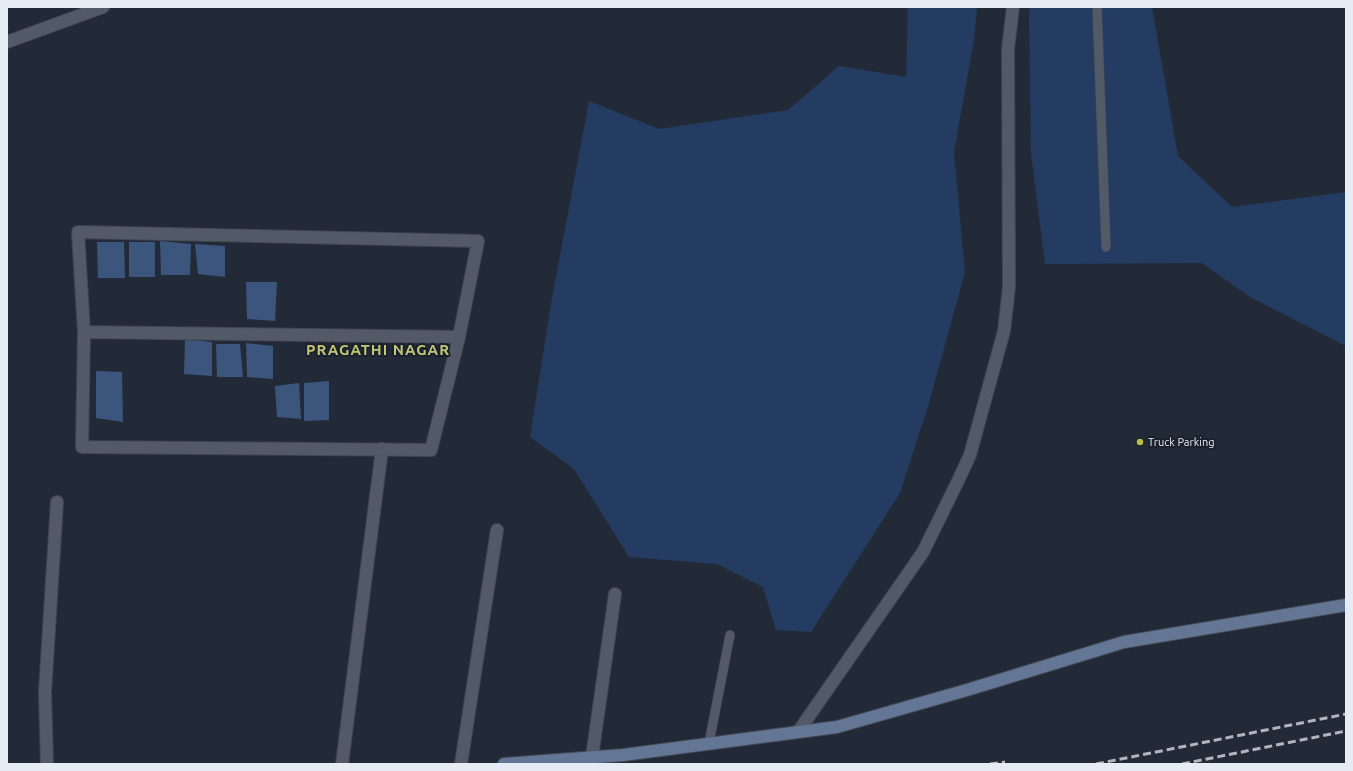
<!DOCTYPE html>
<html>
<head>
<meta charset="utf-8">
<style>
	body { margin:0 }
	#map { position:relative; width:1353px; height:771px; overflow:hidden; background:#232a37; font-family:Ubuntu,sans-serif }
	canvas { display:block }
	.frame { position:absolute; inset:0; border:8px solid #e6ecf4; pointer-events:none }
</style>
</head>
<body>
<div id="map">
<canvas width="1353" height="771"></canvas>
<div class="frame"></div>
</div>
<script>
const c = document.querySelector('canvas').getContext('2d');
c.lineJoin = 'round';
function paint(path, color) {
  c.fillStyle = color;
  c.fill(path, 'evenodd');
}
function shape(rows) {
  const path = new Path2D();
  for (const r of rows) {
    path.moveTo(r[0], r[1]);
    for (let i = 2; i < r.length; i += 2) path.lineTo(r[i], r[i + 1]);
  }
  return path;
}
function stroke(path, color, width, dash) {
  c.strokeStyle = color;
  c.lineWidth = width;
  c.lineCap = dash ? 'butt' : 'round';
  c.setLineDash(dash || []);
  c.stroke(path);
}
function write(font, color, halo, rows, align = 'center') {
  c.font = font + ' Ubuntu,sans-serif';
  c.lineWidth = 4;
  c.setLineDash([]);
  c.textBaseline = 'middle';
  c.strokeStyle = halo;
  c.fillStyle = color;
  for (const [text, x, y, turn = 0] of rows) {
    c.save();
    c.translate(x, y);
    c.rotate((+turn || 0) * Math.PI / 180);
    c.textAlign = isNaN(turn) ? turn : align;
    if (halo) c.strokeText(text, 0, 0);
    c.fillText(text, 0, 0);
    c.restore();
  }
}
paint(shape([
	[908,7,977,7,974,40,954,152,965,272,929,403,900,493,811,632,776,630,763,587,717,564,629,557,574,469,530,437,552,298,589,101,659,129,788,110,839,66,906,77],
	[1030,7,1152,7,1178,156,1232,207,1346,192,1346,346,1250,297,1202,263,1045,264,1031,153,1029,13]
]), '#243c62');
paint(shape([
	[160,241,191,244,190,275,161,275],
	[97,242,124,242,125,278,98,278],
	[129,242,155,242,155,277,129,277],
	[195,244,225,246,225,277,198,274],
	[246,282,277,282,275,321,247,319],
	[185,339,212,342,212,376,184,374],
	[246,343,273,346,273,379,247,377],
	[216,344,240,344,243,377,217,377],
	[96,371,122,372,123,422,96,418],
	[329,381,329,420,304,421,304,383],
	[299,383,301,419,277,417,275,386]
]), '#3c557d');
const lane = shape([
	[1097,7,1106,247],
	[709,743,730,635]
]);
const street = shape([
	[7,42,103,7],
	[78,232,478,241,459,337,431,450,82,447,84,332,78,232],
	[84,332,459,337],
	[798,732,923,552,957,483,970,455,1004,331,1009,287,1008,49,1013,7],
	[592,757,615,594],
	[47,764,45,692,57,502],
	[342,764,382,449],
	[461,764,497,530]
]);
const secondary = shape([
	[504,764,623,755,837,727,967,690,1124,642,1346,605]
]);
stroke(lane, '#404751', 10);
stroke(street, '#404751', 14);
stroke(secondary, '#404751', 14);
stroke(lane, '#525a68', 9);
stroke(street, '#525a68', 12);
stroke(secondary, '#647695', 12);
stroke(shape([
	[990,764,1005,762],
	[1096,764,1346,714],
	[1182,764,1346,731]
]), '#b0b6bf', 3, [8, 4]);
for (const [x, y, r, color] of [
	[1140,442,4,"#bebf42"]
]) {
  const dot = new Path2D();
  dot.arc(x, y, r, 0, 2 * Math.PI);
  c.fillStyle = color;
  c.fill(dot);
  stroke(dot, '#19212c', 1.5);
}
write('11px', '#e6ecf4', '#19212c', [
	["Truck Parking",1148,442]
], 'left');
c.letterSpacing = '1px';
write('bold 15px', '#c3c577', '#19212c', [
	["PRAGATHI NAGAR",378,350]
]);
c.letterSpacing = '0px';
</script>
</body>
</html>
